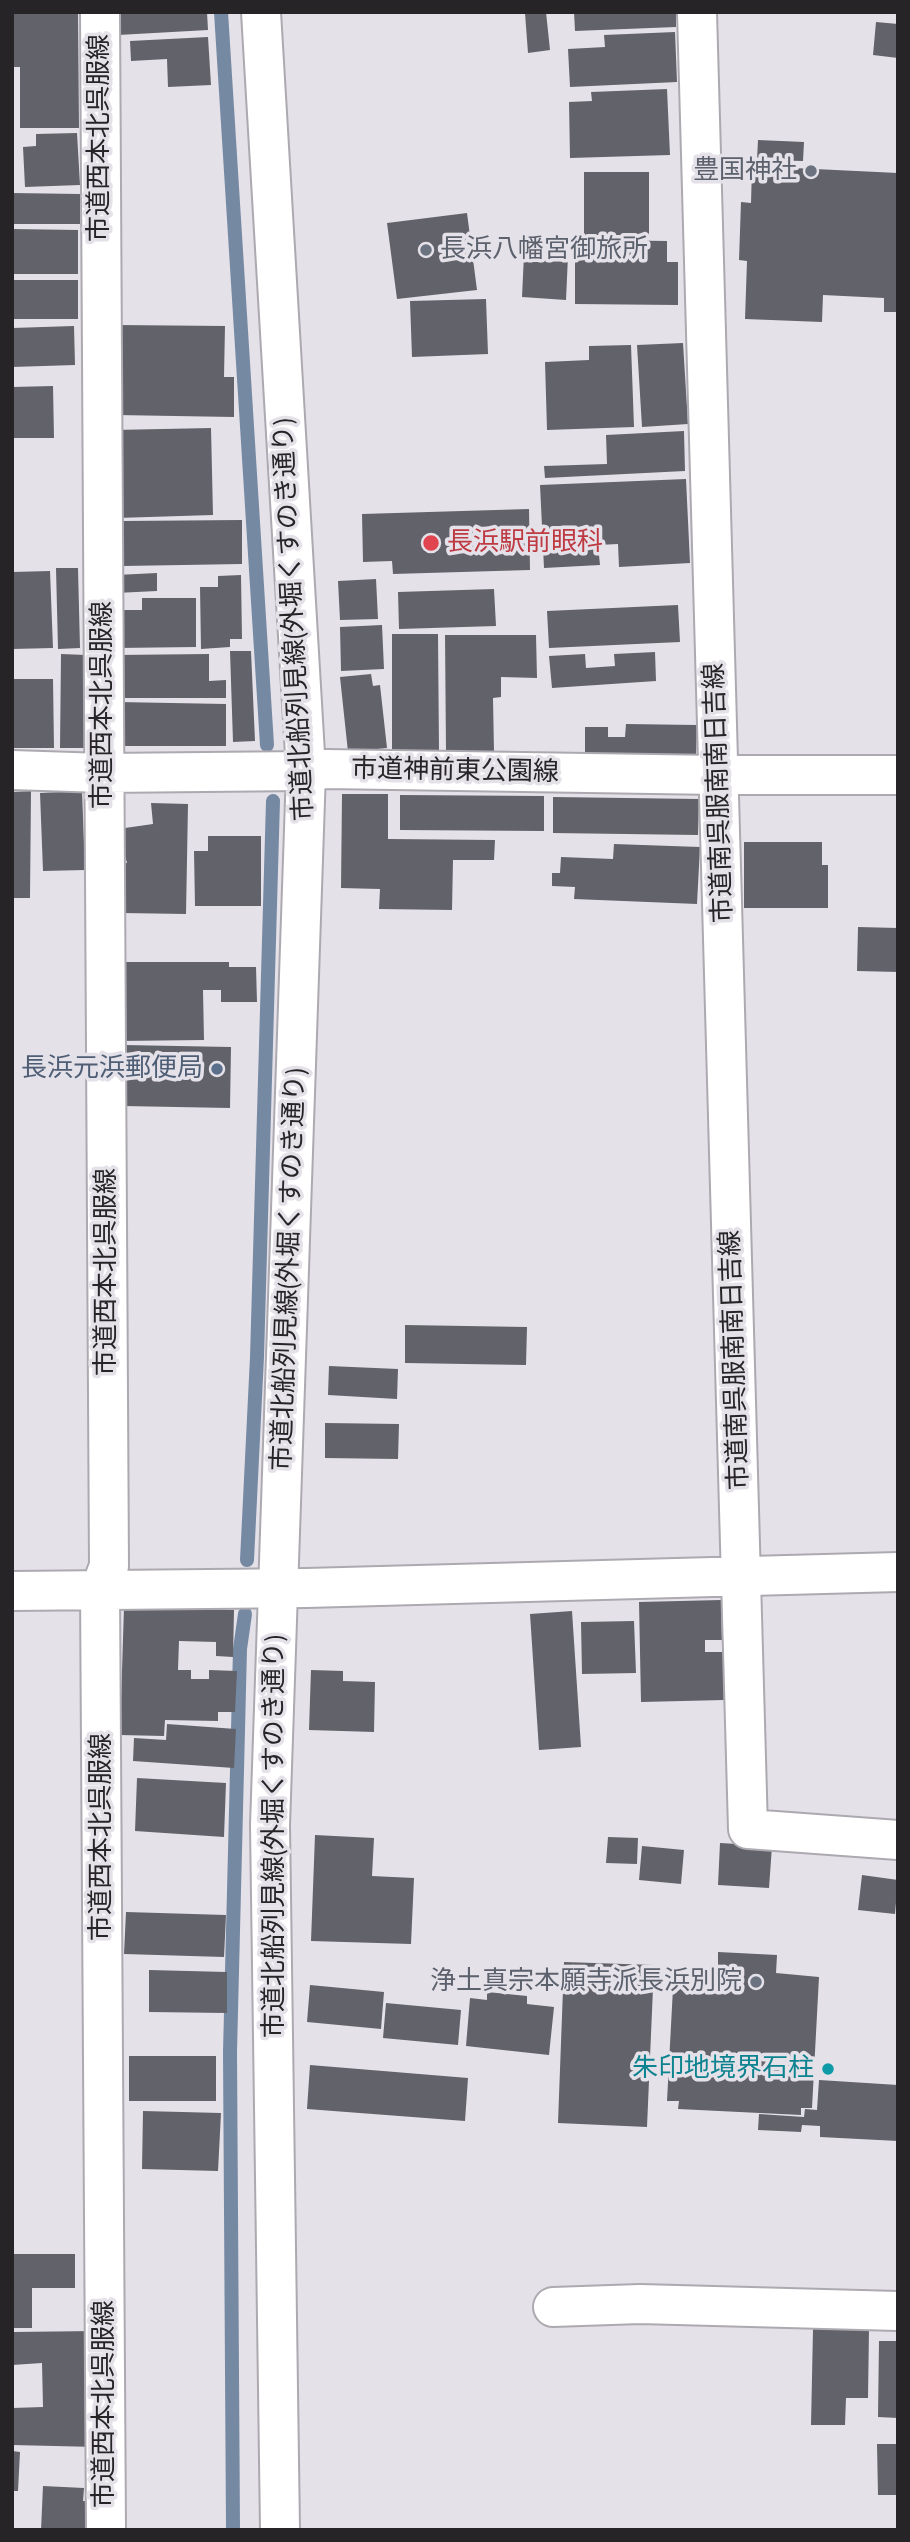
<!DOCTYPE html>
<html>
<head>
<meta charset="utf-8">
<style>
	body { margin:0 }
	#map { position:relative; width:910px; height:2542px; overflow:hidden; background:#e5e1e9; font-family:"PT Sans Narrow",sans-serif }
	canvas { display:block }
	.frame { position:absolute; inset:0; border:14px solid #262427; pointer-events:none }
</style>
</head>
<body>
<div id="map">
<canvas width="910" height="2542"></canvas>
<div class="frame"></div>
</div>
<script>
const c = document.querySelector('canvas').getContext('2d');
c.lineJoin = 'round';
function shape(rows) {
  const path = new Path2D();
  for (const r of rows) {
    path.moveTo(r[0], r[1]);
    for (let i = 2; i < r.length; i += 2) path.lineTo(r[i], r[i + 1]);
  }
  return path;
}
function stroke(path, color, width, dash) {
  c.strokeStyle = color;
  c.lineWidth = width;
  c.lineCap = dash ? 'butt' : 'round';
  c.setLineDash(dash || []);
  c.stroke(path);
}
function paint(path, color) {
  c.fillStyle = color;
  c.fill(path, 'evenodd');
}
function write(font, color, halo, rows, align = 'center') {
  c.font = font + ' "PT Sans Narrow","Noto Sans JP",sans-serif';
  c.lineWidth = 7;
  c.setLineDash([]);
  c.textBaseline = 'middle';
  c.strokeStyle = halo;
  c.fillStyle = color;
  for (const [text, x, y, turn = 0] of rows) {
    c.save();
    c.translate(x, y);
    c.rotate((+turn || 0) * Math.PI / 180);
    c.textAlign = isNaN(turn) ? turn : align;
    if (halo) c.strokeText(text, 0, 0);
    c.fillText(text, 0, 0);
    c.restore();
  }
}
stroke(shape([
	[221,12,267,745],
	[247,1560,257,1357,273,801],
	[233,2530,230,2052,240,1649,245,1614]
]), '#7689a3', 14);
paint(shape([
	[12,12,78,12,79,128,20,128,20,67,12,67],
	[117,12,207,12,208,30,118,35],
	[546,12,550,50,528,53,525,13],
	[574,12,676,12,676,27,575,31],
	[876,22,898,24,898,58,873,55],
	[675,32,677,82,570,87,568,49,605,47,604,35],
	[208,37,211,85,168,87,167,59,131,61,130,41],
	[667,89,670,155,570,158,569,102,592,101,591,92],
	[77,133,80,185,25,187,23,147,36,146,36,134],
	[758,140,804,142,803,161,757,160],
	[752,166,898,173,898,312,884,312,884,298,823,295,822,322,745,319,747,261,739,260,741,202,751,203],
	[584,172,649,172,649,235,584,235],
	[12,193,80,194,80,224,12,224],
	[467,213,477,290,397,299,387,223],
	[12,229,78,230,78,274,12,274],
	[594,240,667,241,667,262,678,262,678,305,575,304,575,251,594,251],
	[524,254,568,256,566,300,522,297],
	[12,280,78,280,78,319,12,319],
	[486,299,488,354,412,357,410,301],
	[117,325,225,326,224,377,234,377,234,417,116,415],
	[74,326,75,365,12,367,12,328],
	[683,343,688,424,642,427,637,345],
	[631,345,634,427,547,430,545,362,589,360,589,346],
	[53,386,54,438,12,438,12,387],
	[211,428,213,515,117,518,114,430],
	[684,431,685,471,545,478,544,466,607,464,606,435],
	[686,479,690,563,619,567,618,544,598,545,600,565,544,568,540,485],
	[529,509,530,570,393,574,392,561,363,562,362,514],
	[242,520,242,564,123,566,123,521],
	[56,568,78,568,80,648,58,649],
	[50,571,53,648,12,649,12,572],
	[157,573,157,591,116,593,116,575],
	[241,575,242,639,230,639,230,647,201,649,200,587,218,587,218,576],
	[376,579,378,619,340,620,338,581],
	[494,589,496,626,399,629,398,592],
	[142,598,196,598,196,647,117,648,116,610,142,610],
	[678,605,680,642,549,648,547,611],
	[382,625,384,669,341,671,340,627],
	[392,634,438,634,439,751,392,751],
	[445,635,536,635,537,678,501,677,501,697,493,698,494,752,446,752],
	[230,651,251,651,255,741,233,742],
	[655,652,656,681,552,688,549,656,585,654,586,668,615,666,614,654],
	[61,654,86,655,84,748,60,748],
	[209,654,209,681,226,680,226,698,117,698,116,655],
	[371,674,373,686,380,685,387,748,348,752,340,677],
	[12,679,53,679,54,748,12,748],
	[117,702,226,704,226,746,117,746],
	[626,724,697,725,696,759,585,756,585,727,608,727,608,737,625,737],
	[31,791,30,898,12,898,12,792],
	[82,791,85,870,43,871,40,793],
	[342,794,388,794,388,839,495,840,494,860,453,860,452,910,379,909,380,889,341,888],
	[400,795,544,796,544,831,400,830],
	[553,797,699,799,698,835,553,833],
	[151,803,188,804,186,914,122,913,121,864,127,863,118,829,153,824],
	[208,836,261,836,261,906,195,906,194,851,208,851],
	[744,842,822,842,822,865,828,865,828,908,744,908],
	[614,844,700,847,697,904,574,899,575,887,552,886,552,873,560,873,561,857,613,859],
	[858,927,898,928,898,972,857,971],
	[118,962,229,962,229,967,256,967,257,1002,221,1002,221,990,203,990,204,1040,118,1041],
	[124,1045,231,1047,230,1108,123,1106],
	[405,1325,527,1327,526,1365,405,1363],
	[329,1366,398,1369,397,1399,328,1395],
	[325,1423,399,1424,398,1459,325,1458],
	[721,1600,722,1640,705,1640,705,1652,723,1652,724,1700,641,1702,639,1602],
	[124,1607,234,1610,233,1657,216,1656,216,1642,179,1641,178,1670,191,1670,191,1679,209,1679,209,1670,237,1671,235,1712,218,1712,218,1721,165,1720,164,1736,120,1735],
	[572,1611,581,1747,539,1750,530,1614],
	[634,1621,636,1673,582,1674,581,1622],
	[311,1670,343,1671,343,1681,375,1682,374,1732,309,1730],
	[167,1724,236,1729,234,1768,133,1761,134,1738,166,1740],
	[137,1778,226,1783,224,1837,135,1831],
	[315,1835,374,1838,372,1876,414,1878,411,1944,311,1941],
	[608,1837,638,1838,637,1864,606,1863],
	[720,1843,772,1846,769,1888,718,1885],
	[642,1846,684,1850,681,1884,639,1880],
	[862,1875,898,1880,895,1914,858,1910],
	[126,1912,226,1915,224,1957,124,1954],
	[718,1952,777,1955,776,1973,819,1977,812,2108,801,2108,801,2115,678,2109,679,2101,667,2101,674,1969,718,1970],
	[564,1962,654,1965,647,2127,558,2123],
	[149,1970,227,1972,227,2013,149,2012],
	[310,1985,384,1992,381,2029,307,2022],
	[487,1992,527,1996,527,2004,554,2007,549,2055,466,2046,470,1998,487,2000],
	[386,2003,461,2010,458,2045,383,2038],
	[129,2056,216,2056,216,2101,129,2101],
	[310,2065,468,2078,465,2121,307,2109],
	[819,2080,898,2085,898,2141,820,2137,820,2126,802,2125,801,2132,758,2130,759,2114,804,2117,805,2109,817,2110],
	[143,2111,221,2113,218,2171,142,2169],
	[12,2254,75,2254,75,2288,32,2288,32,2328,12,2328],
	[813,2329,869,2329,868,2398,846,2398,845,2425,811,2425],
	[96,2331,97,2447,12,2445,12,2408,43,2407,42,2363,12,2365,12,2332],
	[879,2341,898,2341,898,2418,878,2417],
	[877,2444,898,2444,898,2495,878,2495],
	[12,2451,20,2452,18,2491,12,2491],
	[43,2486,84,2488,83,2501,96,2502,95,2530,41,2530]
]), '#62626a');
const minor = shape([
	[100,12,109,1566,100,1590,106,2530],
	[697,12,748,1829,898,1840],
	[12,770,103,773,306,771,327,769,718,775,898,775],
	[12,1591,306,1588,898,1572],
	[553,2307,640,2304,898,2311]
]);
const tertiary = shape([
	[261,12,306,771,270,1825,280,2530]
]);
stroke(minor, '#ada9b0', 42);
stroke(tertiary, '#ada9b0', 42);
stroke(minor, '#fff', 38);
stroke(tertiary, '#fff', 38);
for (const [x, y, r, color] of [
	[811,171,7,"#6b7280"],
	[426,250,7,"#6b7280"],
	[431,543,9,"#e0444e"],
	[217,1069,7,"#5c6f8a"],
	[756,1982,7,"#6b7280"],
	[828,2069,7,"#0f9aa8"]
]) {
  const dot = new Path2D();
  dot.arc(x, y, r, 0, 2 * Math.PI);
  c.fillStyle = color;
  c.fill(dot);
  stroke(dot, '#e5e1e9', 2.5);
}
write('26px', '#262427', '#e5e1e9', [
	["市道西本北呉服線",100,138,-90],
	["市道北船列見線(外堀くすのき通り)",294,620,-93],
	["市道西本北呉服線",103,705,-90],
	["市道神前東公園線",455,771,1],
	["市道南呉服南南日吉線",719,793,-92],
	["市道北船列見線(外堀くすのき通り)",289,1270,-88],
	["市道西本北呉服線",107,1272,-90],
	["市道南呉服南南日吉線",735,1360,-92],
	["市道西本北呉服線",102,1837,-90],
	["市道北船列見線(外堀くすのき通り)",275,1837,-90],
	["市道西本北呉服線",105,2404,-90]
]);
write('26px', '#5b616d', '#e5e1e9', [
	["豊国神社",797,171],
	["長浜八幡宮御旅所",440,250,"left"],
	["浄土真宗本願寺派長浜別院",742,1982]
], 'right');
write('26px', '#be3a42', '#e5e1e9', [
	["長浜駅前眼科",447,543]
], 'left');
write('26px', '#4e5e75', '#e5e1e9', [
	["長浜元浜郵便局",203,1069]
], 'right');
write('26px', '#0d838f', '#e5e1e9', [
	["朱印地境界石柱",814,2069]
], 'right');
</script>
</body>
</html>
